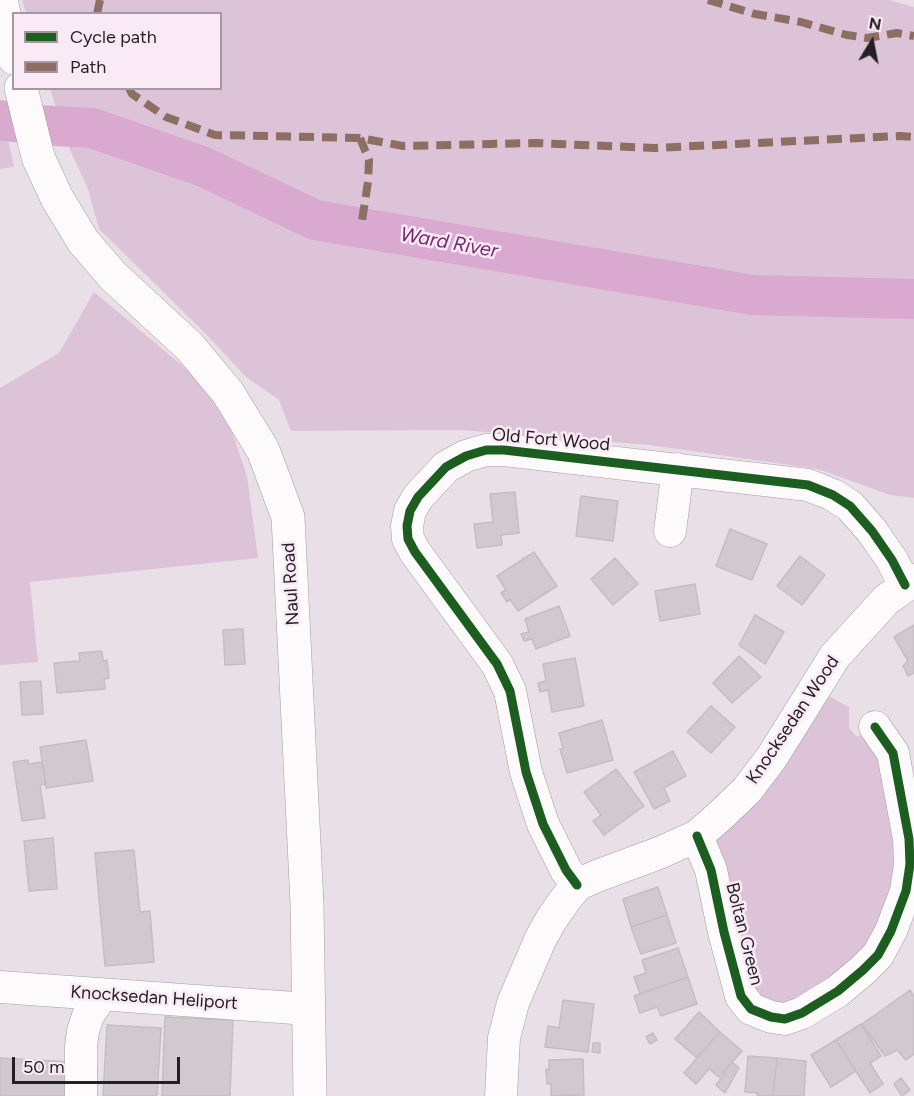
<!DOCTYPE html>
<html>
<head>
<meta charset="utf-8">
<style>
	body { margin:0 }
	#map { position:relative; width:914px; height:1096px; overflow:hidden; background:#e8e0e6; font-family:Figtree,sans-serif }
	canvas { display:block }
	.legend { position:absolute; left:12px; top:12px; width:210px; height:78px; box-sizing:border-box; background:#f9eaf6; border:2px solid #a499a2; margin:0; padding:8px 10px; list-style:none; font-size:18px; color:#241f23 }
	.legend li { display:flex; align-items:center; gap:12px; height:30px }
	.legend b { width:30px; border:2px solid #a499a2 }
	.north { position:absolute; left:842px; top:12px; width:60px; height:60px; -webkit-text-stroke:4px #f9eaf6; paint-order:stroke; rotate:10deg; font-size:16px; font-weight:700; line-height:24px; text-align:center; color:#241f23 }
	.north::after { content:''; display:block; margin:auto; width:21px; height:27px; background:#241f23; clip-path:polygon(50% 0,100% 100%,50% 72%,0 100%) }
	.scale { position:absolute; left:12px; top:1057px; width:168px; height:27px; box-sizing:border-box; border:3px solid #241f23; border-top:0; padding-left:8px; font-size:18px; line-height:21px; white-space:nowrap; color:#241f23; -webkit-text-stroke:4px #f9eaf6; paint-order:stroke }
</style>
</head>
<body>
<div id="map">
<canvas width="914" height="1096"></canvas>
<ul class="legend">
<li><b style="height:8px;background:#1b5e20"></b>Cycle path</li>
<li><b style="height:8px;background:#8d6e63"></b>Path</li>
</ul>
<div class="north">N</div>
<div class="scale">50 m</div>
</div>
<script>
const c = document.querySelector('canvas').getContext('2d');
c.lineJoin = 'round';
function paint(path, color) {
  c.fillStyle = color;
  c.fill(path, 'evenodd');
}
function shape(rows) {
  const path = new Path2D();
  for (const r of rows) {
    path.moveTo(r[0], r[1]);
    for (let i = 2; i < r.length; i += 2) path.lineTo(r[i], r[i + 1]);
  }
  return path;
}
function stroke(path, color, width, dash) {
  c.strokeStyle = color;
  c.lineWidth = width;
  c.lineCap = dash ? 'butt' : 'round';
  c.setLineDash(dash || []);
  c.stroke(path);
}
function write(font, color, halo, rows, align = 'center') {
  c.font = font + ' Figtree,sans-serif';
  c.lineWidth = 5;
  c.setLineDash([]);
  c.textBaseline = 'middle';
  c.strokeStyle = halo;
  c.fillStyle = color;
  for (const [text, x, y, turn = 0] of rows) {
    c.save();
    c.translate(x, y);
    c.rotate((+turn || 0) * Math.PI / 180);
    c.textAlign = isNaN(turn) ? turn : align;
    if (halo) c.strokeText(text, 0, 0);
    c.fillText(text, 0, 0);
    c.restore();
  }
}
paint(shape([
	[22,0,889,0,914,7,914,498,890,495,818,469,649,445,462,430,291,431,279,400,246,377,206,334,99,229,88,189,70,150,50,89,220,88,220,14,26,13],
	[0,131,7,134,14,167,0,169],
	[94,292,201,381,229,423,247,476,258,558,30,582,38,662,0,665,0,388,59,353],
	[823,693,849,707,849,728,856,736,878,737,900,834,891,900,864,955,785,1007,770,1005,748,985,715,842,722,829]
]), '#ddc3d8');
stroke(shape([
	[0,120,36,125,92,128,204,167,315,220,753,295,914,299]
]), '#d9a9d0', 40);
const building = shape([
	[515,492,519,533,501,535,502,545,477,548,474,524,493,522,490,494,515,492],
	[581,496,618,501,613,541,576,536,581,496],
	[730,529,767,544,752,580,716,566,730,529],
	[534,552,557,586,518,611,510,599,507,602,501,593,506,590,497,576,534,552],
	[800,556,825,575,802,605,777,586,800,556],
	[615,558,638,584,613,605,591,579,615,558],
	[695,584,700,614,660,621,655,591,695,584],
	[559,606,570,636,536,649,532,639,524,641,521,634,529,632,525,619,559,606],
	[755,615,784,632,765,664,739,645,755,615],
	[914,625,914,673,908,676,903,666,908,661,894,637,914,625],
	[243,629,245,664,225,665,223,630,243,629],
	[102,651,103,661,107,660,109,678,104,679,105,689,57,693,54,663,80,661,79,653,102,651],
	[739,656,761,677,732,703,713,683,739,656],
	[575,658,584,706,552,712,548,690,540,692,538,683,546,681,543,664,575,658],
	[41,681,43,714,22,715,20,682,41,681],
	[711,706,735,727,711,753,687,732,711,706],
	[602,720,613,760,567,773,560,749,563,749,559,733,602,720],
	[86,740,93,781,46,788,40,747,86,740],
	[673,751,686,776,664,788,670,801,654,809,634,772,673,751],
	[28,760,28,764,42,762,46,784,40,785,45,818,22,821,13,762,28,760],
	[616,769,644,806,604,835,593,821,601,815,584,792,616,769],
	[53,838,57,889,29,891,24,841,53,838],
	[134,850,140,912,150,911,154,962,105,966,95,853,134,850],
	[658,887,667,915,631,927,623,899,658,887],
	[667,915,676,943,641,954,631,927,667,915],
	[678,948,688,977,640,994,634,977,646,973,642,960,678,948],
	[688,977,697,1004,661,1016,657,1007,640,1013,634,996,688,977],
	[910,990,914,996,914,1054,906,1060,897,1050,885,1056,862,1024,910,990],
	[563,1000,594,1004,588,1052,545,1047,548,1026,559,1028,563,1000],
	[699,1012,720,1032,697,1058,675,1039,699,1012],
	[165,1017,233,1020,230,1096,162,1096,165,1017],
	[861,1024,881,1056,870,1063,883,1084,870,1093,836,1040,861,1024],
	[107,1025,161,1028,157,1096,103,1096,107,1025],
	[720,1032,742,1051,719,1077,709,1069,696,1084,684,1073,720,1032],
	[653,1033,657,1040,650,1044,646,1037,653,1033],
	[836,1040,856,1071,831,1087,811,1055,836,1040],
	[593,1043,600,1043,600,1053,592,1052,593,1043],
	[748,1056,777,1058,773,1096,757,1096,758,1093,745,1092,748,1056],
	[0,1058,70,1062,68,1096,0,1096,0,1058],
	[777,1058,806,1061,804,1096,773,1096,777,1058],
	[583,1059,584,1095,551,1096,551,1084,547,1084,546,1069,549,1070,549,1060,583,1059],
	[732,1062,739,1068,725,1093,716,1085,725,1073,723,1072,732,1062],
	[901,1078,910,1090,902,1096,894,1084,901,1078]
]);
paint(building, '#d0cacf');
stroke(building, '#c4bec3', 1.5);
const minor = shape([
	[670,531,678,469],
	[697,836,711,870,724,932,741,996,751,1009,771,1017,785,1019,802,1013,838,991,863,970,878,955,891,931,906,891,910,864,909,839,893,753,875,727],
	[577,885,566,870,543,824,526,772,510,691,497,664,415,552,408,539,407,526,410,511,418,497,446,467,466,456,486,450,504,450,808,485,833,495,850,506,872,531,892,560,905,585],
	[0,987,308,1009],
	[81,1096,81,1046,83,1031,88,1016,102,994],
	[501,1096,504,1038,513,1003,540,940,551,920,565,900,577,885,597,876,659,853,697,836,721,815,747,790,772,757,835,656,886,600,914,580]
]);
const major = shape([
	[1,0,14,58],
	[21,88,38,157,57,198,83,241,113,276,190,347,228,393,263,450,288,517,307,904,310,1096]
]);
stroke(minor, '#a39da1', 33);
stroke(major, '#a39da1', 34);
stroke(minor, '#fcfafb', 32);
stroke(major, '#fcfafb', 33);
stroke(shape([
	[708,0,755,14,801,22,847,35,867,38,897,33,914,36],
	[97,14,100,0],
	[129,88,132,94,166,117,215,135,360,138,403,146,535,143,655,148,900,136,914,137],
	[360,138,369,160,368,182,361,227]
]), '#8d6e63', 8, [15, 8]);
stroke(shape([
	[697,836,711,870,724,932,741,996,751,1009,771,1017,785,1019,802,1013,838,991,863,970,878,955,891,931,906,891,910,864,909,839,893,753,875,727],
	[577,885,566,870,543,824,526,772,510,691,497,664,415,552,408,539,407,526,410,511,418,497,446,467,466,456,486,450,504,450,808,485,833,495,850,506,872,531,892,560,905,585]
]), '#1b5e20', 9);
write('18px', '#241f23', '#f9eaf6', [
	["Old Fort Wood",551,440,5],
	["Naul Road",291,584,-93],
	["Knocksedan Wood",793,720,-56],
	["Boltan Green",744,934,76],
	["Knocksedan Heliport",154,998,4]
]);
write('italic 20px', '#752a6c', '#f9eaf6', [
	["Ward River",449,243,10]
]);
</script>
</body>
</html>
